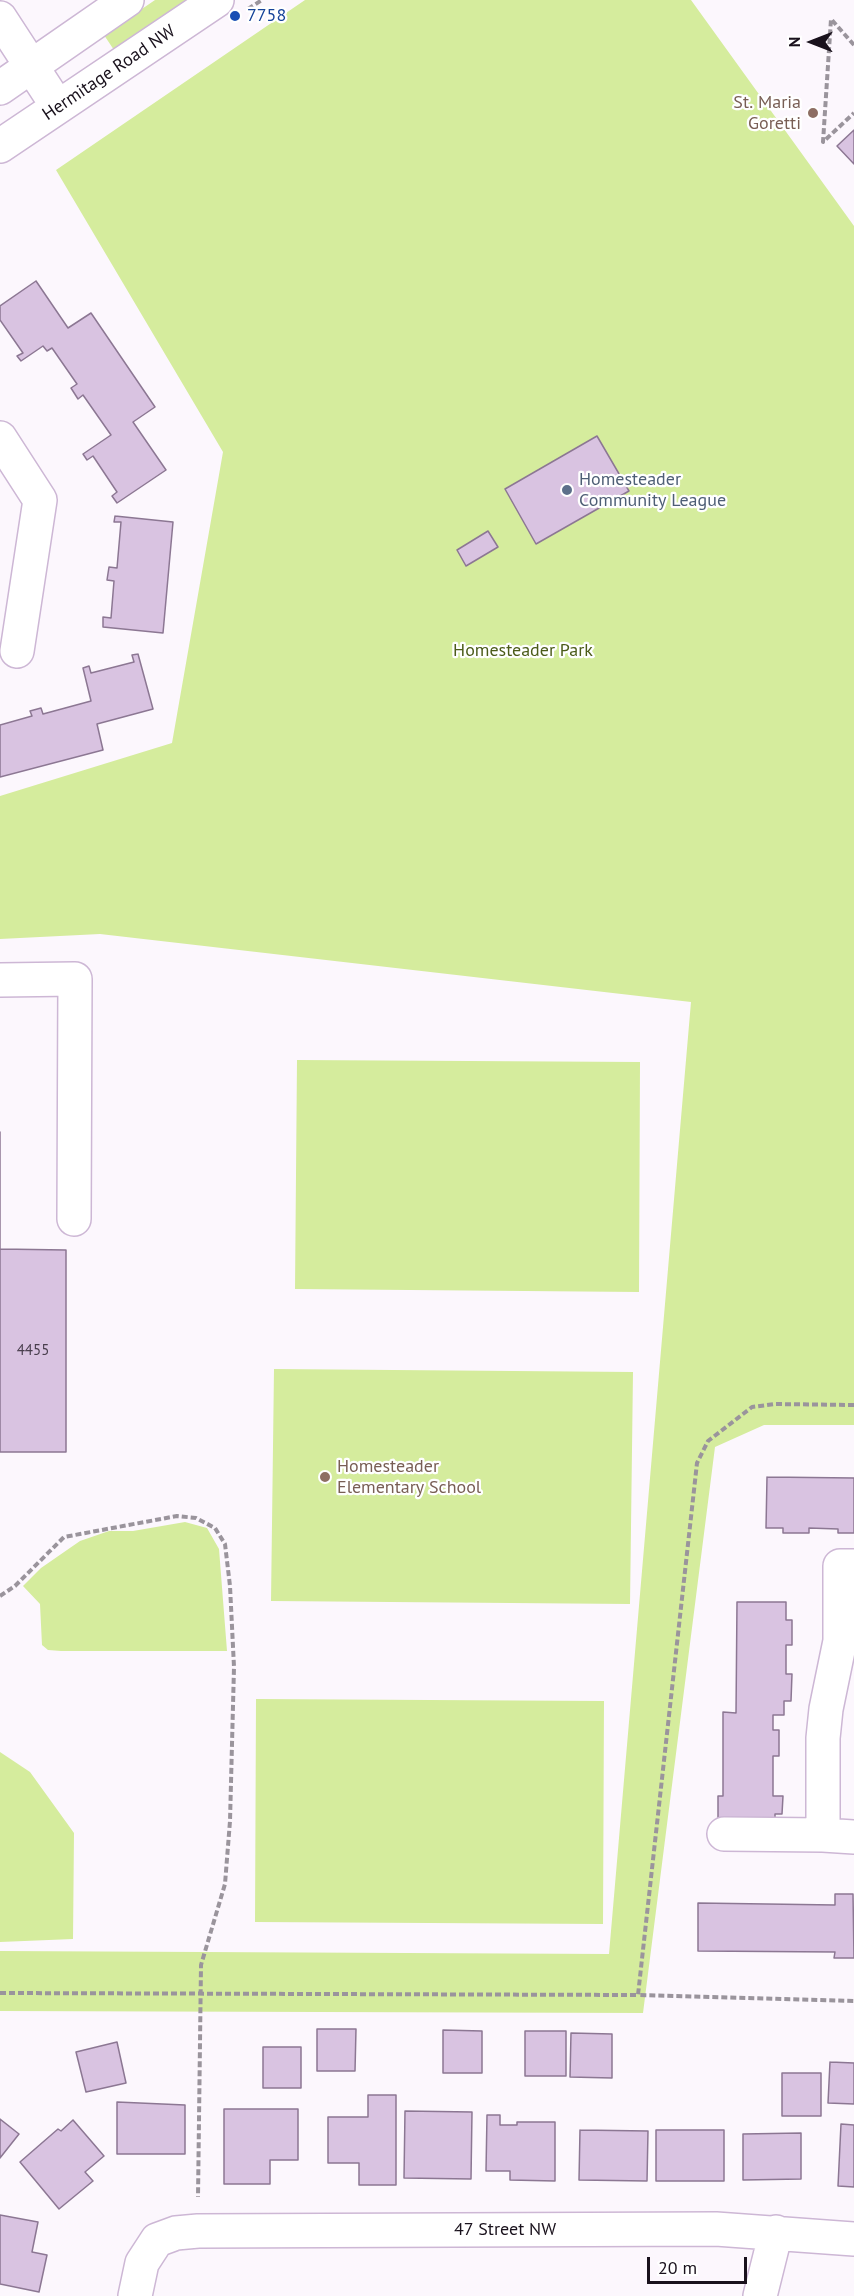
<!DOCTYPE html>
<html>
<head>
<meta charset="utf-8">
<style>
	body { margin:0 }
	#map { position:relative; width:854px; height:2296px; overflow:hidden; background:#fcf7fd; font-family:"PT Sans",sans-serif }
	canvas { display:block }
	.north { position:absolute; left:782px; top:12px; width:60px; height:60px; -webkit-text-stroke:4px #fff; paint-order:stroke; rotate:270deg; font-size:16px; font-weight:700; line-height:24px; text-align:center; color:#19111c }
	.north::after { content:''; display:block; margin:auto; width:21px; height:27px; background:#19111c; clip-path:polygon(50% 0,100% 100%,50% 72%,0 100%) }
	.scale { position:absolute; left:647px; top:2257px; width:100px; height:27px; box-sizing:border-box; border:3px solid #19111c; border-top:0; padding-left:8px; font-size:18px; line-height:21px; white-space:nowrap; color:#19111c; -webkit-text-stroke:4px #fff; paint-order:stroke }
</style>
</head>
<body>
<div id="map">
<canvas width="854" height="2296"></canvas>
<div class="north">N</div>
<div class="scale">20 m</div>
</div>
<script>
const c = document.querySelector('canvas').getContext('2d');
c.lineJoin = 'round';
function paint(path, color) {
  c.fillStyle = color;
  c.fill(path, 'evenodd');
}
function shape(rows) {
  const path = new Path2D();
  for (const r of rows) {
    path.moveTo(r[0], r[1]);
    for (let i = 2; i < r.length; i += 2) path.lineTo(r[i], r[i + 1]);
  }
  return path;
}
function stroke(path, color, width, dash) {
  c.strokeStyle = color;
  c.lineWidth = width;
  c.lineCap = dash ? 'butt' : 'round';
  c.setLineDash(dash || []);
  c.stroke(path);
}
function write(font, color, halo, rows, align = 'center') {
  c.font = font + ' "PT Sans",sans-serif';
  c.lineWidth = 4.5;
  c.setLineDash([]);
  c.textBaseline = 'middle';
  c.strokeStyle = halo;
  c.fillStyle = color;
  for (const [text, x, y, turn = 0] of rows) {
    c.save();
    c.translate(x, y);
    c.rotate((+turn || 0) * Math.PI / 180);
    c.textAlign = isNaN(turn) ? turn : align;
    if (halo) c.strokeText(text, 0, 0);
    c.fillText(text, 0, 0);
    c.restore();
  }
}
paint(shape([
	[155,0,191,0,114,50,104,35],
	[305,0,691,0,854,226,854,1425,764,1425,715,1447,643,2013,0,2011,0,1951,609,1954,691,1002,100,934,0,939,0,796,172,743,223,452,56,170],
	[297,1060,640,1062,639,1292,295,1289],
	[274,1369,633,1372,630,1604,271,1601],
	[185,1522,207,1528,219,1549,227,1651,61,1651,48,1650,42,1645,40,1604,23,1586,41,1568,80,1541,109,1531,133,1531],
	[256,1699,604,1701,603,1924,255,1922],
	[0,1752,30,1772,74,1833,73,1939,0,1942]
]), '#d5ec9d');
const building = shape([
	[854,130,854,164,837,146,854,130],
	[36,281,68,328,91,313,155,407,133,422,166,470,117,503,112,496,117,492,93,456,87,460,83,454,111,435,83,395,78,399,71,388,77,384,52,348,47,351,43,346,21,361,17,356,23,353,0,320,0,306,36,281],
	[597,436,629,491,536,544,505,489,597,436],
	[115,516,173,522,163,633,103,627,103,617,111,618,114,581,107,580,109,567,117,568,121,522,114,522,115,516],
	[488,531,498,547,466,566,457,550,488,531],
	[138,654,153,709,97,724,103,750,0,777,0,725,32,716,30,711,41,708,43,714,91,701,83,668,89,666,91,673,134,662,132,655,138,654],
	[0,1132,0,1249,66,1250,66,1452,0,1452,0,1132],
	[767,1477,854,1478,854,1533,838,1533,838,1529,809,1528,809,1533,783,1533,783,1528,766,1528,767,1477],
	[737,1602,786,1602,786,1620,792,1620,792,1645,786,1645,786,1674,792,1674,791,1701,784,1701,784,1715,773,1715,773,1730,779,1730,779,1756,773,1756,773,1796,783,1796,782,1814,775,1814,775,1831,718,1826,718,1796,723,1796,723,1712,736,1713,737,1602],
	[835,1894,853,1894,854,1958,834,1958,835,1952,698,1951,698,1903,835,1905,835,1894],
	[317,2029,356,2029,355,2071,317,2071,317,2029],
	[443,2030,482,2031,482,2073,443,2073,443,2030],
	[525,2031,566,2031,566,2076,525,2076,525,2031],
	[571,2033,612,2034,612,2078,570,2077,571,2033],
	[117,2042,126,2083,86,2092,76,2052,117,2042],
	[263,2047,301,2047,301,2088,263,2088,263,2047],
	[830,2062,854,2063,854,2104,828,2103,830,2062],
	[782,2073,821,2073,821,2116,782,2116,782,2073],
	[368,2095,396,2095,396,2185,359,2185,359,2163,328,2163,328,2117,368,2117,368,2095],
	[117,2102,185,2105,185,2154,117,2154,117,2102],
	[224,2109,298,2109,298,2160,270,2160,270,2184,224,2184,224,2109],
	[405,2111,472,2112,471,2179,404,2178,405,2111],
	[487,2115,500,2115,500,2125,517,2125,517,2122,555,2122,555,2181,510,2180,510,2171,486,2171,487,2115],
	[0,2119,19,2134,0,2158,0,2119],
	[73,2120,104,2156,85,2172,93,2181,59,2209,20,2162,58,2129,61,2131,73,2120],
	[841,2124,854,2125,854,2187,838,2186,841,2124],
	[580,2130,648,2131,647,2181,579,2180,580,2130],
	[656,2130,724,2130,724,2181,656,2181,656,2130],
	[801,2133,801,2179,743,2180,743,2134,801,2133],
	[0,2215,38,2222,32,2252,47,2255,39,2292,0,2284,0,2215]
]);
paint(building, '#d9c3e1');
stroke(building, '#8c7793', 1.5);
const minor = shape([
	[0,18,58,107],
	[0,88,127,0],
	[0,146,217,0],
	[0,438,40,500,17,651],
	[0,980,75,979,74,1219],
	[854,1566,840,1566,840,1641,826,1709,823,1738,823,1835,854,1837],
	[724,1834,823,1835],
	[135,2296,142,2263,157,2240,176,2233,198,2231,716,2229,854,2239],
	[760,2296,776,2232]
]);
stroke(minor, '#cdb7d5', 36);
stroke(shape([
	[248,9,262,0],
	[854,45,831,19,823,142,854,113],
	[854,1405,775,1404,752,1407,708,1441,697,1463,638,1995,854,2001],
	[0,1596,15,1586,64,1537,177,1516,196,1518,215,1528,225,1544,230,1586,234,1667,230,1821,225,1884,201,1965,198,2197],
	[0,1993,638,1995]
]), '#9a949c', 4, [6, 3]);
stroke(minor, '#fff', 33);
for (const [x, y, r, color] of [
	[235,16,6,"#1a4fb4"],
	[813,113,6,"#8d6e63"],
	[567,490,6,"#5c6f8a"],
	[325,1477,6,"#8d6e63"]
]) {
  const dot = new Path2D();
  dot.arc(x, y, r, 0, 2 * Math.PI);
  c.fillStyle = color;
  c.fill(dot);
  stroke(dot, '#fff', 2);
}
write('15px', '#493e4d', null, [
	["4455",33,1351]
]);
write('18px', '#164399', '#fff', [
	["7758",247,16]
], 'left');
write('18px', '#19111c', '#fff', [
	["Hermitage Road NW",109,73,-34],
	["47 Street NW",505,2230]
]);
write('18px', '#785e54', '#fff', [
	["St. Maria",801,103],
	["Goretti",801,124],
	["Homesteader",337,1467,"left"],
	["Elementary School",337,1488,"left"]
], 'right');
write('18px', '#4e5e75', '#fff', [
	["Homesteader",579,480],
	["Community League",579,501]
], 'left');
write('18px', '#4c5c1a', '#fff', [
	["Homesteader Park",523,651]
]);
</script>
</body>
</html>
